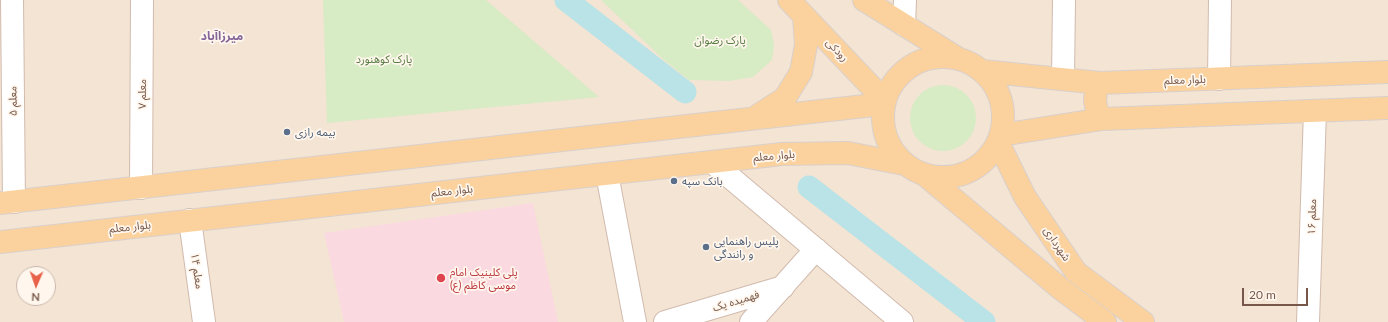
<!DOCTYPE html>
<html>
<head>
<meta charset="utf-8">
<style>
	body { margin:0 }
	#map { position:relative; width:1388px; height:322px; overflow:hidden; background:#fdf2e6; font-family:Lato,sans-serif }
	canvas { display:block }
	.north { position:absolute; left:16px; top:266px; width:40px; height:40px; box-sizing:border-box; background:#fff7ed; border:1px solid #c9b7ac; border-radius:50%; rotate:182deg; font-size:11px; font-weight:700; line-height:16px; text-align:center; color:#77574a }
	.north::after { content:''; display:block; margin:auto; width:14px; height:18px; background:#e8624a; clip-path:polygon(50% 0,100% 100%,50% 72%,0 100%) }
	.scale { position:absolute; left:1242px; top:288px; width:66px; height:18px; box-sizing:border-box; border:2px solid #77574a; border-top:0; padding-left:5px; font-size:12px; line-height:14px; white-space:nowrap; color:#77574a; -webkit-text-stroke:3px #fff7ed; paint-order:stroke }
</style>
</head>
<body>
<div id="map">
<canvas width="1388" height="322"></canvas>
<div class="north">N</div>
<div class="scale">20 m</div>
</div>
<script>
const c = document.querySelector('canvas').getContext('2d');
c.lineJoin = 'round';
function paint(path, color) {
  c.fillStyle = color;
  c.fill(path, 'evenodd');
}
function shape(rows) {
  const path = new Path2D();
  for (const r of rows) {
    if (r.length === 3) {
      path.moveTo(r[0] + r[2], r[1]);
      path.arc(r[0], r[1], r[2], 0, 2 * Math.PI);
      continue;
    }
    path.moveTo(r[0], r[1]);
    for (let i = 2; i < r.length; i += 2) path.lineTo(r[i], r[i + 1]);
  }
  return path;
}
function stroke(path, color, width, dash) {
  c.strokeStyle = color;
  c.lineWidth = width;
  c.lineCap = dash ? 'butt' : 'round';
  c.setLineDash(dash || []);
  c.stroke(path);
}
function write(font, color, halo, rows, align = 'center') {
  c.font = font + ' Lato,"Noto Sans Arabic",sans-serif';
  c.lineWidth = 3.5;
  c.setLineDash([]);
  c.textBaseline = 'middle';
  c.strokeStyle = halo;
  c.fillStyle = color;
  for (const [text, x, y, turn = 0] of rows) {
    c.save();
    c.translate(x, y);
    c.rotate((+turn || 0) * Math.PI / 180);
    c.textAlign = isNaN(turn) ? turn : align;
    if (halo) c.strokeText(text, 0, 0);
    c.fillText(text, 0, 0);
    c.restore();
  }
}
paint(shape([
	[0,0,1388,0,1388,322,0,322],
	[24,274,48,274,48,298,24,298]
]), '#f4e4d4');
paint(shape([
	[533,203,558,322,344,322,324,233]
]), '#fbd9e0');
paint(shape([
	[323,0,486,0,599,97,327,123],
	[601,0,738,0,771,30,774,45,772,60,753,77,729,81,689,80,664,60],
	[943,118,33]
]), '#d7ebc4');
stroke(shape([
	[566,0,685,92],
	[809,187,984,322]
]), '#bae3e7', 23);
const minor = shape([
	[12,0,14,202],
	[904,25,905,0],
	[1063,79,1064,0],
	[1219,79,1220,0],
	[712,162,902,322],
	[607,174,635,322],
	[141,188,142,0],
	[190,220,204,322],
	[665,322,783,287],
	[751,322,816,249],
	[1308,322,1315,111]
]);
const major = shape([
	[789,0,884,100],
	[864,0,959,59],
	[943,117,60],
	[982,71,1100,83,1388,72],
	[1100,83,1096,91,1095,101,1097,111,1102,119],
	[757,116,785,98,801,72,806,45,804,16],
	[1001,135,1102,119,1388,108],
	[998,142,1025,197,1076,272,1143,322],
	[925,175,1061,289,1105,322],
	[0,203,883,104],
	[0,242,782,154,848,153,904,164]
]);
stroke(minor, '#d1bbae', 24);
stroke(major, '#d9d0cc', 24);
stroke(minor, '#fff', 22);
stroke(major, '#fbd29e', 22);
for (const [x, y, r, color] of [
	[287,132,4,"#5c6f8a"],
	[674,181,4,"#5c6f8a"],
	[706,247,4,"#5c6f8a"],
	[441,278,5,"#e0444e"]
]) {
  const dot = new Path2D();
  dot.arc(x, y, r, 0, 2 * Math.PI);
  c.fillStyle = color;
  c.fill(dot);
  stroke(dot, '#fff7ed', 1.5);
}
write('11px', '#577c42', '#fff7ed', [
	["پارک رضوان",720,40],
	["پارک کوهنورد",384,59]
]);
write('11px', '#77574a', '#fff7ed', [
	["رودکی",837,50,46],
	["بلوار معلم",1185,80,-2],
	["معلم ۷",142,94,-90],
	["معلم ۵",13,101,-91],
	["بلوار معلم",774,156,-5],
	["بلوار معلم",452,191,-6],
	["معلم ۱۶",1312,217,-88],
	["بلوار معلم",130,227,-6],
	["شهرداری",1057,244,56],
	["معلم ۱۴",197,271,82],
	["فهمیده یک",736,301,-17]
]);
write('11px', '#4e5e75', '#fff7ed', [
	["بیمه رازی",295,132],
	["بانک سپه",682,181],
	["پلیس راهنمایی",714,241],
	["و رانندگی",714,254]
], 'left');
write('11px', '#be3a42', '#fff7ed', [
	["پلی کلینیک امام",450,272],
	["موسی کاظم (ع)",450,285]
], 'left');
write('bold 12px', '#85669a', '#fff7ed', [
	["میرزاآباد",222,36]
]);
</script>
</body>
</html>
